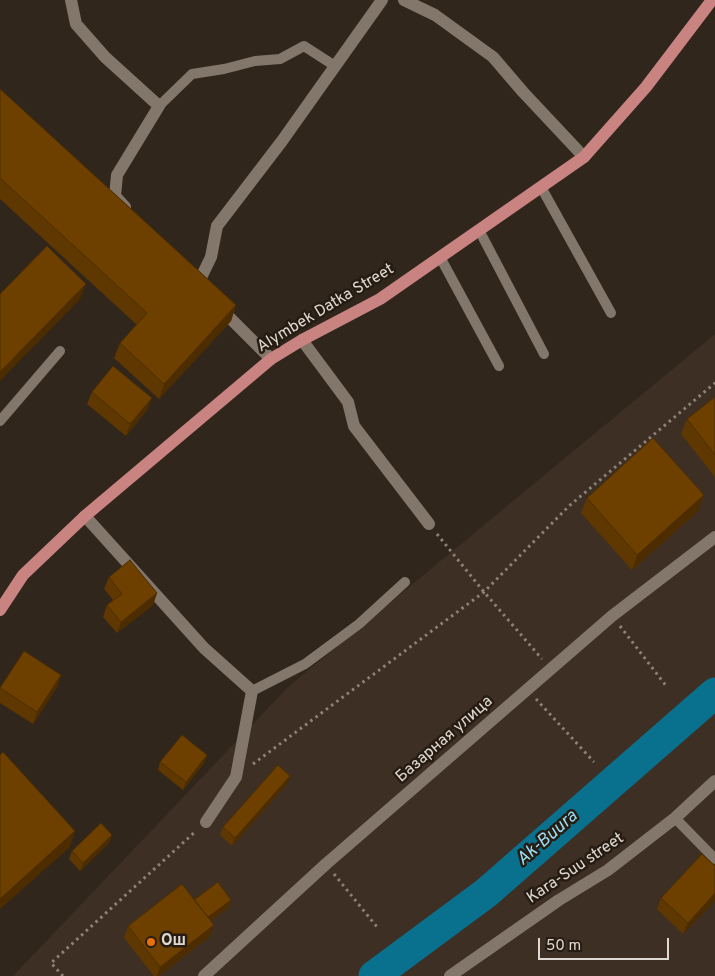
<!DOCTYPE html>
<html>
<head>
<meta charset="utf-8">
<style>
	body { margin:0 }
	#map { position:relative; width:715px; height:976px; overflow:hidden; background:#30261c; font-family:Overpass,sans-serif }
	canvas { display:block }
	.scale { position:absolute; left:538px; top:938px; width:131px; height:22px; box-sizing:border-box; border:2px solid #e0d9d2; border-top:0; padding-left:6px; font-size:15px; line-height:18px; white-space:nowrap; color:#e0d9d2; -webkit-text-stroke:4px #261c12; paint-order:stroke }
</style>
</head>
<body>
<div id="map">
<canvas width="715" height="976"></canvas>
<div class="scale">50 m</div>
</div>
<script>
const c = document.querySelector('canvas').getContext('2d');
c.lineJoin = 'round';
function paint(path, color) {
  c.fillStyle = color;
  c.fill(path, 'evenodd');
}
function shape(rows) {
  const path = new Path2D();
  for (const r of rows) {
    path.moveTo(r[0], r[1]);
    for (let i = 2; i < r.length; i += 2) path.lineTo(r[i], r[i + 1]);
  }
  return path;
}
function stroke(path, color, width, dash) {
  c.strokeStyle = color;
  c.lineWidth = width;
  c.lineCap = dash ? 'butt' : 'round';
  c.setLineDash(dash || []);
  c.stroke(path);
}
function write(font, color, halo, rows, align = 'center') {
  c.font = font + ' Overpass,sans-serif';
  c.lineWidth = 5;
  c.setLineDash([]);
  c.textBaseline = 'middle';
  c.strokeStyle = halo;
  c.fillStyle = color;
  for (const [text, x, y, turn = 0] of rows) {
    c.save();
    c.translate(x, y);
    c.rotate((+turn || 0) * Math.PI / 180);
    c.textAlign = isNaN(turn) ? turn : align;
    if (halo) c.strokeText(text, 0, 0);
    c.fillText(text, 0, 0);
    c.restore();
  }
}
paint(shape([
	[715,334,715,976,13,976,288,687]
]), '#3e2f24');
stroke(shape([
	[374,976,486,893,715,693]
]), '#09708d', 31);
stroke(shape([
	[437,534,484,592,542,659],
	[620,626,667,687],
	[536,699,594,762],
	[253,764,484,592,569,506,715,383],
	[334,874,377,927],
	[63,976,51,963,196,831]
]), '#8b837a', 3, [2.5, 4]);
stroke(shape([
	[159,106,192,74,224,69,255,61,280,59,304,46,335,66],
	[541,187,611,313],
	[479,230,544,354],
	[440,257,499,366],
	[0,421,60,351],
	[252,691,305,664,359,624,405,582],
	[675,818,715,859]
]), '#83776b', 10);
stroke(shape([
	[71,0,76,24,105,57,159,106,117,175,115,196,125,207],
	[404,0,435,15,493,57,523,92,584,157],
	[197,286,211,257,217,226,282,141,382,0],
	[219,307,271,359],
	[302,340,348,402,354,426,429,524],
	[85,516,204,648,252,691,236,777,206,822],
	[204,976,326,864,612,616,715,537]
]), '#83776b', 12);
stroke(shape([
	[450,976,559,900,608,870,675,818,715,781]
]), '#83776b', 12);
stroke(shape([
	[0,610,23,575,85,516,271,359,302,340,380,299,584,157,646,87,712,0]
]), '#c98381', 12);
paint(shape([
	[0,89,236,305,231,321,159,399,114,358,120,343,137,325,0,199],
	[92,392,147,410,126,436,87,404],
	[715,397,715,477,681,434,687,419],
	[587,498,698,511,632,570,581,513],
	[109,577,157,593,153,605,117,633,103,617,107,605,113,600,104,589],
	[61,675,57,687,33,724,0,703,0,688],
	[207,755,204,763,183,790,158,770,160,762],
	[287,784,232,846,220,835,223,827],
	[109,843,80,871,69,859,72,851],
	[715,866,683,934,657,909,661,898],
	[231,900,228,908,211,920,210,936,159,976,154,976,124,938,128,926]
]), '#5f3700');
paint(shape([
	[86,284,80,299,0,381,0,372],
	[236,305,231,321,159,399,164,384],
	[152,398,147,410,126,436,130,424],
	[704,495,698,511,632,570,637,555],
	[157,593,153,605,117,633,121,622],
	[61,675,57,687,33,724,37,712],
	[207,755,204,763,183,790,186,782],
	[290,776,287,784,232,846,235,838],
	[75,831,70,847,0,909,0,899],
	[112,835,109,843,80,871,83,863],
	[715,893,715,901,683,934,688,923],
	[231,900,228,908,203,926,206,918],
	[214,925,210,936,159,976,157,976,160,967]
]), '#4d2d00');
const building = shape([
	[0,89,236,305,164,384,120,343,147,313,1,179,0,180,0,89],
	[47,246,86,284,0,372,0,294,47,246],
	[113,366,152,398,130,424,92,392,113,366],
	[715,397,715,455,687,419,715,397],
	[653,438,704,495,637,555,587,498,653,438],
	[130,560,157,593,121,622,107,605,122,594,109,577,130,560],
	[24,651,61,675,37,712,0,688,24,651],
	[182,735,207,755,186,782,160,762,182,735],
	[3,752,75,831,0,899,0,755,3,752],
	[278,765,290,776,235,838,223,827,278,765],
	[101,823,112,835,83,863,72,851,101,823],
	[702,854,715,866,715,893,688,923,661,898,702,854],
	[218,882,231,900,208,917,194,900,218,882],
	[182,884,214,925,160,967,128,926,182,884]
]);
paint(building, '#6e4000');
stroke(building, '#4d2d00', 1);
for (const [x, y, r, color] of [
	[151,942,5,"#e8710a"]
]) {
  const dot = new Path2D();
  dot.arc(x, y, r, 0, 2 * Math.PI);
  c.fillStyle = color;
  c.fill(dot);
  stroke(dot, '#261c12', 2);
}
write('16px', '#e0d9d2', '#261c12', [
	["Alymbek Datka Street",326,309,-31],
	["Базарная улица",445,740,-41],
	["Kara-Suu street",576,869,-34]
]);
write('bold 16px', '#e0d9d2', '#261c12', [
	["Ош",161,942]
], 'left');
write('italic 18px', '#9cddf5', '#261c12', [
	["Ak-Buura",548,839,-41]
]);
</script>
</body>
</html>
